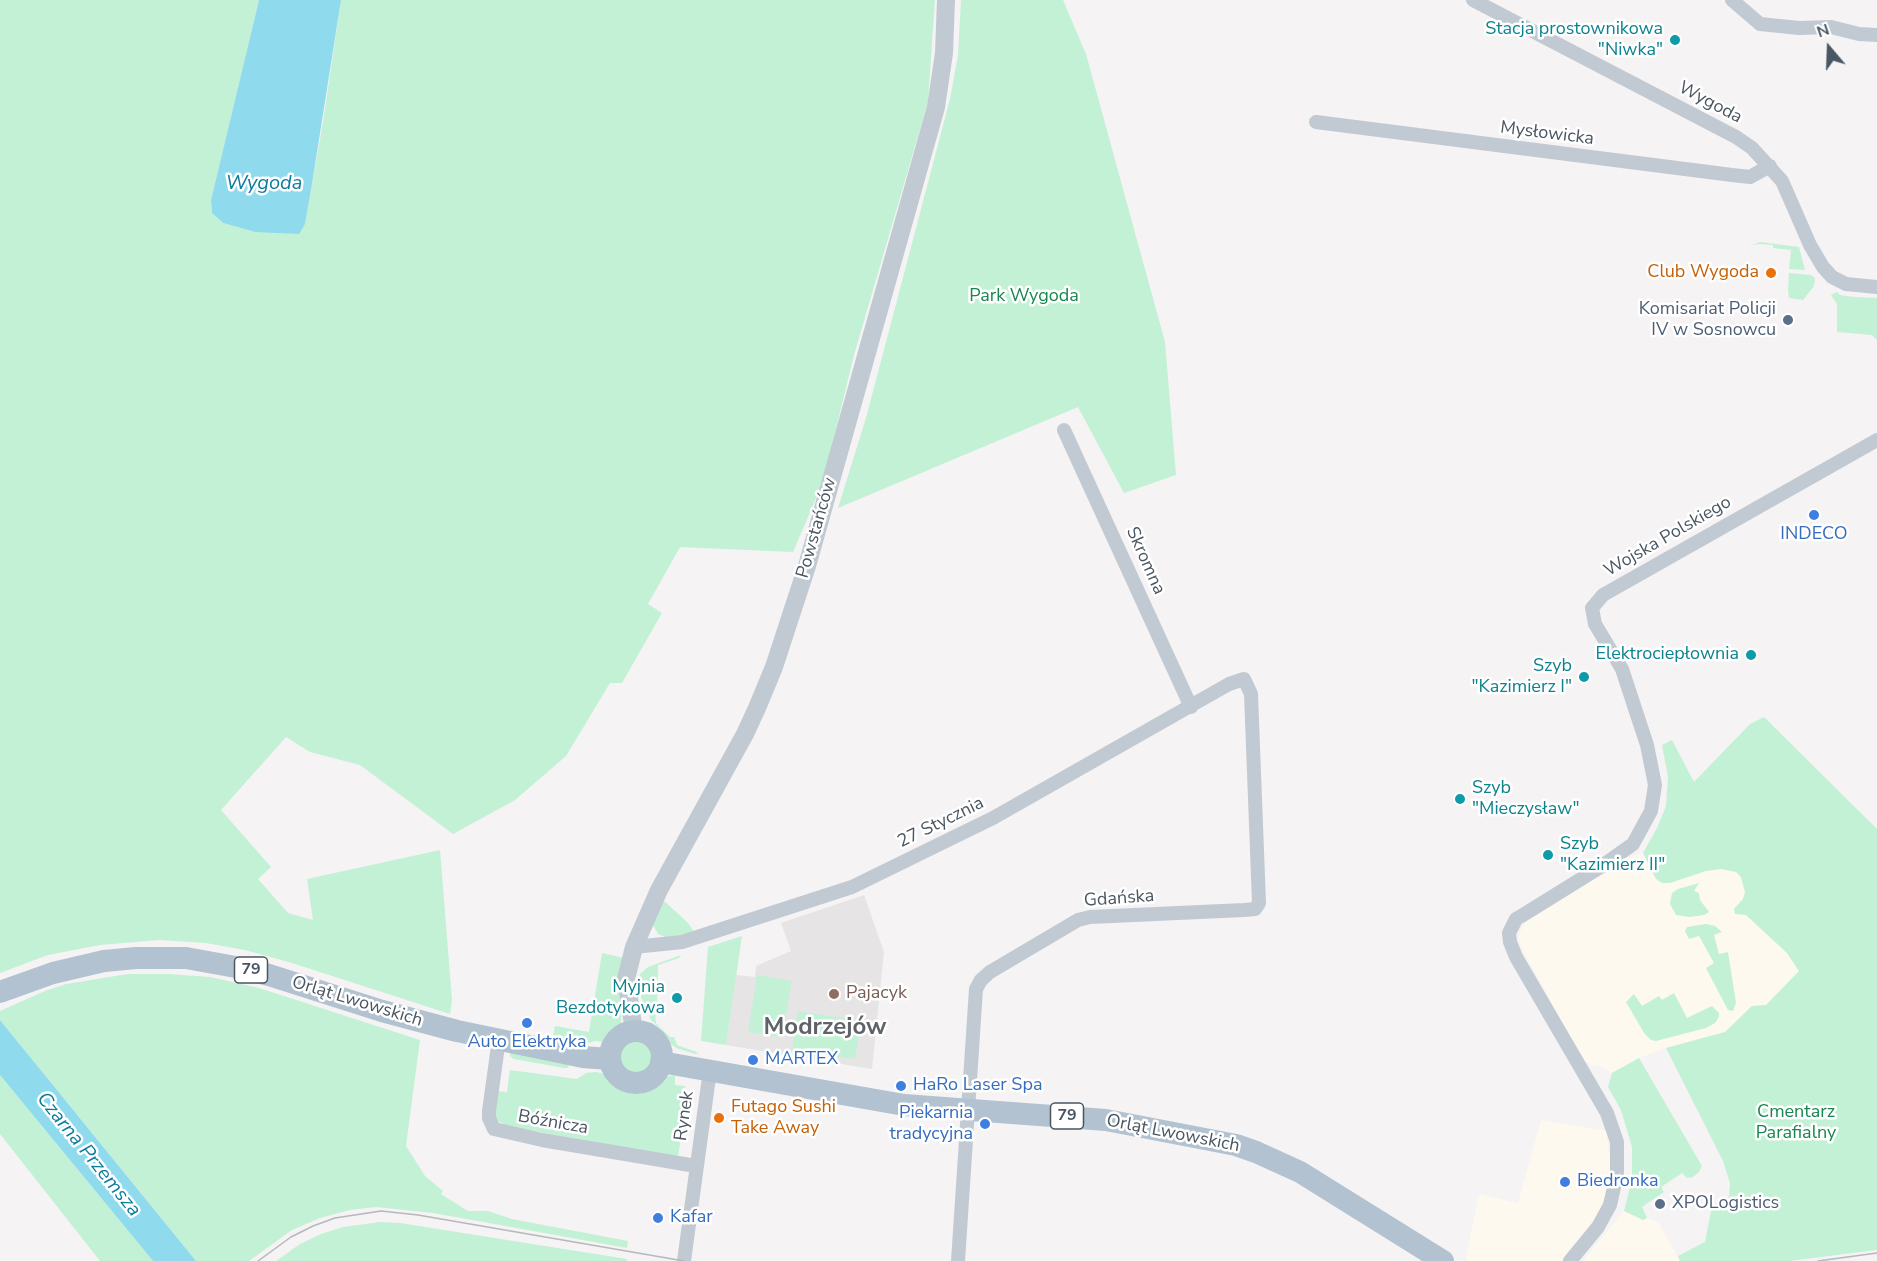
<!DOCTYPE html>
<html>
<head>
<meta charset="utf-8">
<style>
	body { margin:0 }
	#map { position:relative; width:1877px; height:1261px; overflow:hidden; background:#f5f3f3; font-family:"Nunito Sans",sans-serif }
	canvas { display:block }
	.north { position:absolute; left:1799px; top:18px; width:60px; height:60px; -webkit-text-stroke:4px #fff; paint-order:stroke; rotate:341deg; font-size:16px; font-weight:700; line-height:24px; text-align:center; color:#4a5661 }
	.north::after { content:''; display:block; margin:auto; width:21px; height:27px; background:#4a5661; clip-path:polygon(50% 0,100% 100%,50% 72%,0 100%) }
</style>
</head>
<body>
<div id="map">
<canvas width="1877" height="1261"></canvas>
<div class="north">N</div>
</div>
<script>
const c = document.querySelector('canvas').getContext('2d');
c.lineJoin = 'round';
function paint(path, color) {
  c.fillStyle = color;
  c.fill(path, 'evenodd');
}
function shape(rows) {
  const path = new Path2D();
  for (const r of rows) {
    if (r.length === 3) {
      path.moveTo(r[0] + r[2], r[1]);
      path.arc(r[0], r[1], r[2], 0, 2 * Math.PI);
      continue;
    }
    path.moveTo(r[0], r[1]);
    for (let i = 2; i < r.length; i += 2) path.lineTo(r[i], r[i + 1]);
  }
  return path;
}
function stroke(path, color, width, dash) {
  c.strokeStyle = color;
  c.lineWidth = width;
  c.lineCap = dash ? 'butt' : 'round';
  c.setLineDash(dash || []);
  c.stroke(path);
}
function write(font, color, halo, rows, align = 'center') {
  c.font = font + ' "Nunito Sans",sans-serif';
  c.lineWidth = 5;
  c.setLineDash([]);
  c.textBaseline = 'middle';
  c.strokeStyle = halo;
  c.fillStyle = color;
  for (const [text, x, y, turn = 0] of rows) {
    c.save();
    c.translate(x, y);
    c.rotate((+turn || 0) * Math.PI / 180);
    c.textAlign = isNaN(turn) ? turn : align;
    if (halo) c.strokeText(text, 0, 0);
    c.fillText(text, 0, 0);
    c.restore();
  }
}
paint(shape([
	[1684,851,1746,866,1755,924,1787,953,1799,971,1766,1005,1752,1006,1725,1032,1666,1048,1639,1058,1612,1073,1600,1066,1592,1066,1583,1060,1522,949,1519,940,1520,931,1527,920,1624,859,1643,853],
	[1541,1120,1606,1131,1612,1169,1609,1185,1599,1213,1562,1261,1469,1261,1466,1258,1479,1194,1518,1203],
	[1624,1211,1643,1220,1647,1218,1658,1222,1680,1261,1583,1261]
]), '#fdf9ef');
paint(shape([
	[864,895,884,952,872,1069,726,1045,736,975,755,977,756,966,791,951,781,923]
]), '#e6e4e5');
paint(shape([
	[0,0,259,0,211,200,212,213,223,223,255,232,305,224,323,122,341,0,935,0,928,102,854,355,823,482,793,552,680,547,648,604,662,613,622,683,610,683,566,756,515,800,453,834,360,765,310,752,286,737,221,810,271,867,258,879,288,913,313,920,307,879,440,850,452,1000,450,1014,292,963,245,950,206,943,159,940,100,945,48,955,0,973],
	[961,0,1063,0,1086,54,1165,342,1176,475,1124,493,1078,407,838,508,866,418,950,99,958,55],
	[1760,242,1799,247,1805,270,1789,269,1791,250,1773,248,1773,245,1760,244,1752,245],
	[1789,273,1811,275,1815,278,1814,286,1803,300,1789,298,1788,290],
	[1837,292,1840,295,1854,297,1877,298,1877,340,1872,335,1837,332,1837,304,1831,295],
	[1764,717,1877,829,1877,1250,1789,1261,1680,1261,1678,1256,1705,1242,1712,1206,1729,1197,1730,1183,1723,1161,1666,1048,1725,1032,1752,1006,1766,1005,1799,971,1787,953,1746,915,1735,914,1734,909,1743,899,1745,892,1741,877,1736,872,1721,869,1706,871,1670,883,1662,883,1656,879,1643,853,1657,828,1666,806,1668,777,1662,745,1672,740,1694,782,1750,724],
	[1699,883,1694,891,1699,893,1700,900,1709,912,1704,915,1689,917,1676,915,1670,904,1672,893,1678,889],
	[662,899,688,923,695,933,670,939,658,934,653,925],
	[1706,924,1715,926,1722,932,1714,935,1719,954,1728,952,1736,1003,1733,1011,1728,1010,1706,968,1714,963,1699,936,1689,939,1685,931,1687,927],
	[742,936,726,1045,701,1041,708,947],
	[602,953,624,958,621,1022,618,1028,605,1042,595,1041,589,1043,553,1037,555,1026,589,1032],
	[681,955,679,958,658,965,657,1008,655,1011,656,1023,670,1037,674,1037,677,1045,699,1053,695,1054,676,1048,670,1043,661,1029,651,1020,638,990,640,974,648,967],
	[128,974,169,974,210,977,259,988,420,1040,406,1146,425,1176,443,1191,441,1194,468,1211,488,1211,512,1219,628,1241,627,1248,433,1213,376,1207,350,1210,320,1218,292,1230,249,1261,196,1261,0,1020,0,1011,45,991,66,984],
	[757,975,792,981,782,1037,748,1032],
	[1674,993,1687,1018,1712,1006,1719,1013,1719,1017,1715,1023,1706,1028,1656,1041,1651,1040,1644,1033,1626,1002,1634,994,1642,1006,1659,996,1662,1000],
	[798,1011,861,1021,855,1059,792,1050],
	[636,1056,17],
	[510,1052,569,1065,568,1068,564,1068,514,1059,510,1056],
	[1639,1058,1702,1166,1699,1172,1693,1177,1687,1178,1682,1173,1661,1187,1664,1192,1642,1207,1647,1218,1643,1220,1624,1211,1632,1179,1632,1147,1621,1110,1608,1087,1612,1073],
	[510,1070,577,1079,586,1073,596,1072,605,1074,619,1085,639,1089,649,1086,666,1077,675,1075,675,1085,685,1086,687,1099,678,1157,505,1126,497,1120,494,1113,495,1091,507,1092],
	[0,1075,153,1261,100,1261,0,1134],
	[380,1222,400,1223,627,1259,627,1261,276,1261,300,1244,321,1234,343,1227]
]), '#c3f1d5');
paint(shape([
	[259,0,341,0,312,184,305,224,299,234,255,232,223,223,212,213,211,200],
	[0,1020,196,1261,153,1261,0,1075]
]), '#90daee');
stroke(shape([
	[1473,0,1736,137,1752,148,1782,181,1810,245,1823,267,1832,277,1846,284,1877,287],
	[1732,0,1760,24,1799,28,1831,27,1859,34,1877,35],
	[1316,122,1732,175,1750,177,1770,166],
	[1064,430,1191,707],
	[634,947,682,942,852,887,993,818,1229,684,1244,679,1251,694,1259,903,1255,909,1244,910,1090,917,1078,920,990,972,981,980,976,989,958,1261],
	[499,1039,489,1111,489,1118,494,1129,542,1140,696,1166],
	[684,1261,710,1070],
	[1570,1261,1598,1227,1610,1205,1617,1174,1617,1142,1607,1113,1516,957,1510,942,1509,933,1516,919,1523,915,1602,866,1633,844,1651,811,1655,785,1647,745,1622,669,1595,624,1592,608,1603,595,1877,440]
]), '#c1cad2', 14);
stroke(shape([
	[634,1031,626,979,634,947,659,890,745,734,757,708,774,667,807,566,936,107,944,53,946,0]
]), '#c1cad2', 18);
stroke(shape([
	[0,992,53,973,104,961,136,958,186,958,241,968,269,975,382,1011,457,1031,583,1057,609,1059],
	[636,1057,26],
	[661,1062,904,1105,1106,1120,1236,1145,1256,1152,1300,1172,1443,1261]
]), '#b3c2d1', 22);
stroke(shape([
	[258,1261,291,1237,313,1226,335,1218,381,1211,418,1215,684,1261],
	[1818,1261,1877,1253]
]), '#b5b8bd', 1.5);
for (const [x, y, r, color] of [
	[1675,40,6,"#0f9aa8"],
	[1771,273,6,"#e8710a"],
	[1788,320,6,"#5c6f8a"],
	[1814,515,6,"#3f7fe0"],
	[1751,655,6,"#0f9aa8"],
	[1584,677,6,"#0f9aa8"],
	[1460,799,6,"#0f9aa8"],
	[1548,855,6,"#0f9aa8"],
	[834,994,6,"#8d6e63"],
	[677,998,6,"#0f9aa8"],
	[527,1023,6,"#3f7fe0"],
	[753,1060,6,"#3f7fe0"],
	[901,1086,6,"#3f7fe0"],
	[719,1118,6,"#e8710a"],
	[985,1124,6,"#3f7fe0"],
	[1565,1182,6,"#3f7fe0"],
	[1660,1204,6,"#5c6f8a"],
	[658,1218,6,"#3f7fe0"]
]) {
  const dot = new Path2D();
  dot.arc(x, y, r, 0, 2 * Math.PI);
  c.fillStyle = color;
  c.fill(dot);
  stroke(dot, '#fff', 2);
}
for (const [x, y, w] of [
	[251,970,33],
	[1067,1116,33]
]) {
  const box = new Path2D();
  box.roundRect(x - w / 2, y - 13, w, 26, 4.5);
  c.fillStyle = '#fff';
  c.fill(box);
  stroke(box, '#4a5661', 1.5);
}
write('bold 16px', '#4a5661', null, [
	["79",251,970],
	["79",1067,1116]
]);
write('18px', '#0d838f', '#fff', [
	["Stacja prostownikowa",1663,30],
	["\"Niwka\"",1663,51],
	["Elektrociepłownia",1739,655],
	["Szyb",1572,667],
	["\"Kazimierz I\"",1572,688],
	["Szyb",1472,789,"left"],
	["\"Mieczysław\"",1472,810,"left"],
	["Szyb",1560,845,"left"],
	["\"Kazimierz II\"",1560,866,"left"],
	["Myjnia",665,988],
	["Bezdotykowa",665,1009]
], 'right');
write('18px', '#4a5661', '#fff', [
	["Wygoda",1710,103,28],
	["Mysłowicka",1547,134,7],
	["Powstańców",817,528,-74],
	["Wojska Polskiego",1668,537,-30],
	["Skromna",1145,561,66],
	["27 Stycznia",941,823,-26],
	["Gdańska",1119,899,-4],
	["Orląt Lwowskich",357,1002,17],
	["Rynek",685,1116,-82],
	["Bóźnicza",553,1123,10],
	["Orląt Lwowskich",1173,1134,11]
]);
write('18px', '#c56008', '#fff', [
	["Club Wygoda",1759,273],
	["Futago Sushi",731,1108,"left"],
	["Take Away",731,1129,"left"]
], 'right');
write('18px', '#17864f', '#fff', [
	["Park Wygoda",1024,297],
	["Cmentarz",1796,1113],
	["Parafialny",1796,1134]
]);
write('18px', '#4e5e75', '#fff', [
	["Komisariat Policji",1776,310],
	["IV w Sosnowcu",1776,331],
	["XPOLogistics",1672,1204,"left"]
], 'right');
write('18px', '#366cbe', '#fff', [
	["INDECO",1814,535,"center"],
	["Auto Elektryka",527,1043,"center"],
	["MARTEX",765,1060],
	["HaRo Laser Spa",913,1086],
	["Piekarnia",973,1114,"right"],
	["tradycyjna",973,1135,"right"],
	["Biedronka",1577,1182],
	["Kafar",670,1218]
], 'left');
write('18px', '#785e54', '#fff', [
	["Pajacyk",846,994]
], 'left');
write('italic 20px', '#0c7c9b', '#fff', [
	["Wygoda",264,184],
	["Czarna Przemsza",88,1155,51]
]);
write('bold 24px', '#5f6368', '#fff', [
	["Modrzejów",825,1028]
]);
</script>
</body>
</html>
